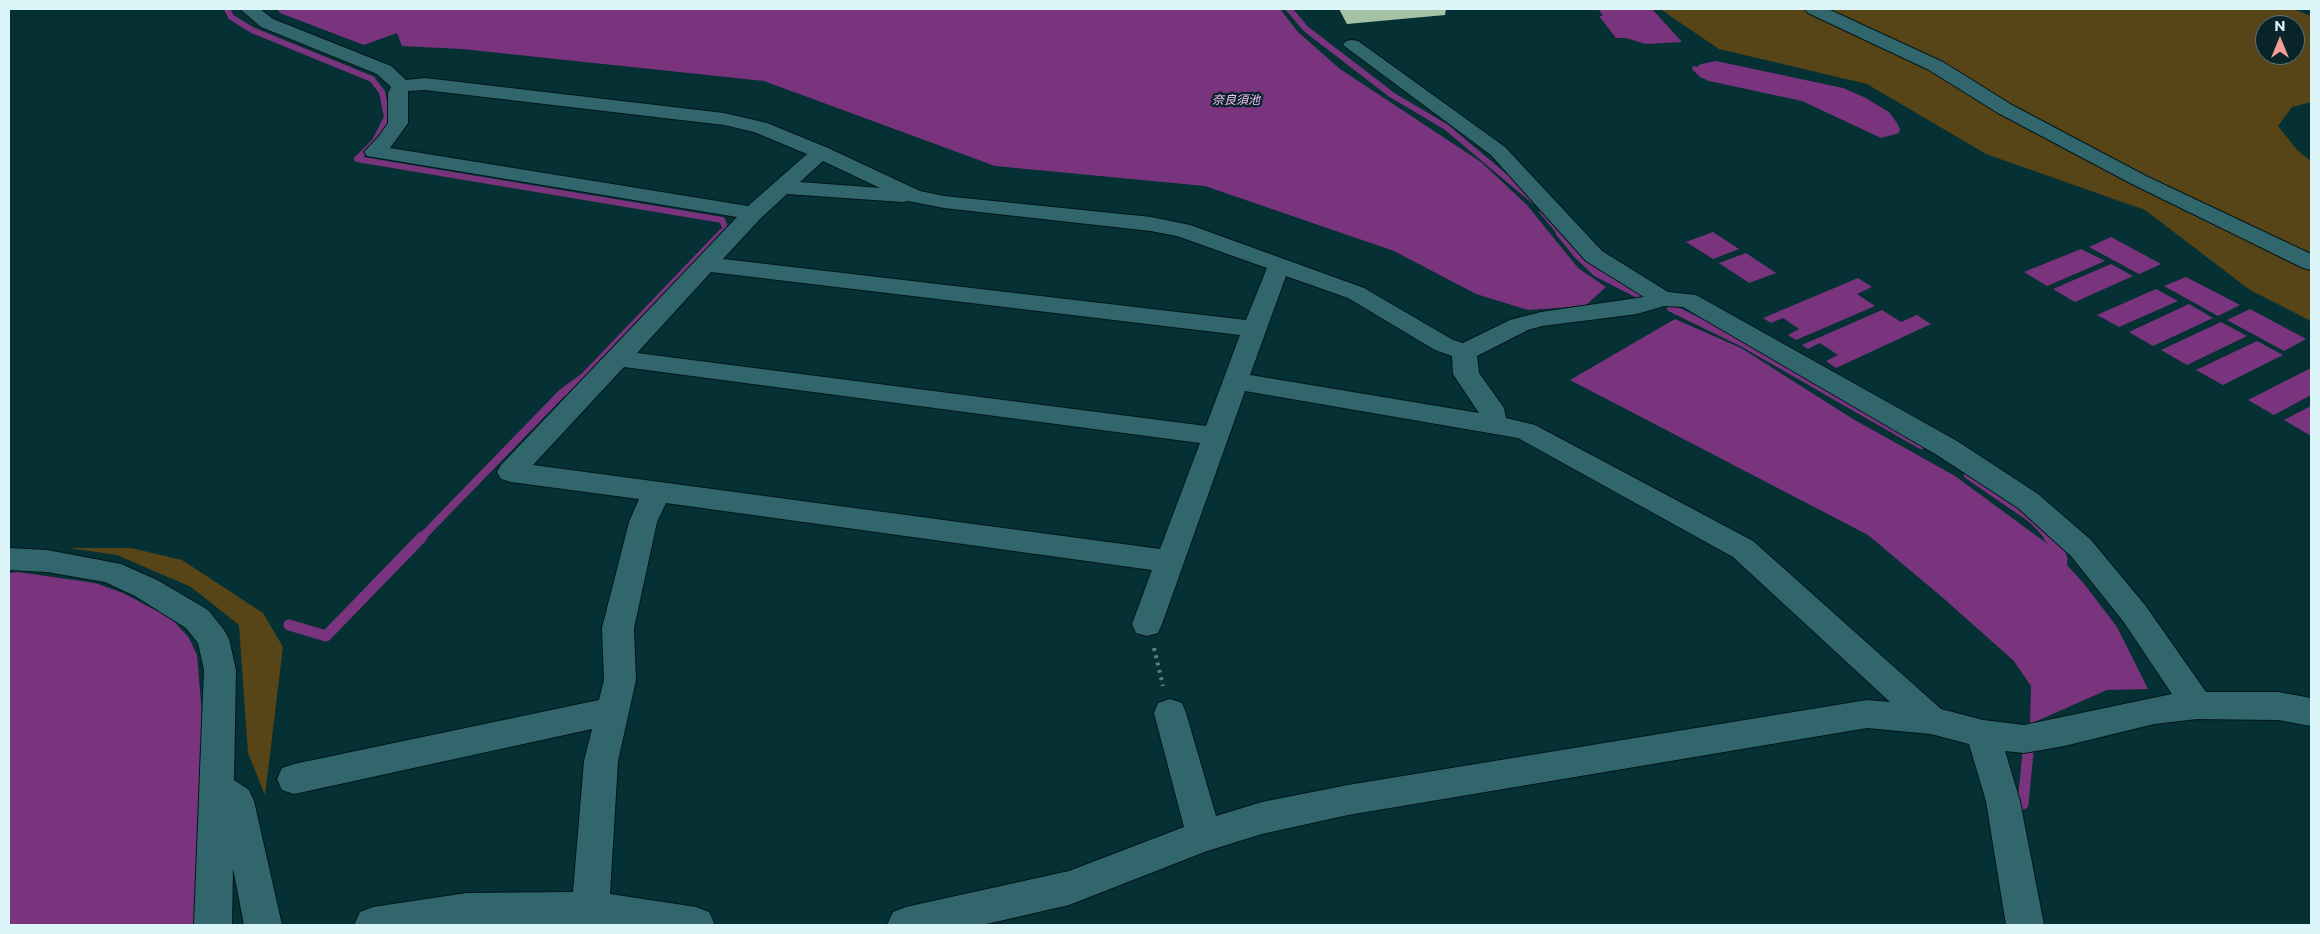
<!DOCTYPE html>
<html>
<head>
<meta charset="utf-8">
<style>
	body { margin:0 }
	#map { position:relative; width:2320px; height:934px; overflow:hidden; background:#053135; font-family:Montserrat,sans-serif }
	canvas { display:block }
	.frame { position:absolute; inset:0; border:10px solid #dbf5f9; pointer-events:none }
	.north { position:absolute; left:2255px; top:15px; width:50px; height:50px; box-sizing:border-box; background:#092529; border:1px solid #5d787c; border-radius:50%; rotate:0deg; font-size:14px; font-weight:700; line-height:20px; text-align:center; color:#dbf5f9 }
	.north::after { content:''; display:block; margin:auto; width:18px; height:22px; background:#f59c94; clip-path:polygon(50% 0,100% 100%,50% 72%,0 100%) }
</style>
</head>
<body>
<div id="map">
<canvas width="2320" height="934"></canvas>
<div class="frame"></div>
<div class="north">N</div>
</div>
<script>
const c = document.querySelector('canvas').getContext('2d');
c.lineJoin = 'round';
function paint(path, color) {
  c.fillStyle = color;
  c.fill(path, 'evenodd');
}
function shape(rows) {
  const path = new Path2D();
  for (const r of rows) {
    path.moveTo(r[0], r[1]);
    for (let i = 2; i < r.length; i += 2) path.lineTo(r[i], r[i + 1]);
  }
  return path;
}
function stroke(path, color, width, dash) {
  c.strokeStyle = color;
  c.lineWidth = width;
  c.lineCap = dash ? 'butt' : 'round';
  c.setLineDash(dash || []);
  c.stroke(path);
}
function write(font, color, halo, rows, align = 'center') {
  c.font = font + ' Montserrat,"Noto Sans JP",sans-serif';
  c.lineWidth = 5;
  c.setLineDash([]);
  c.textBaseline = 'middle';
  c.strokeStyle = halo;
  c.fillStyle = color;
  for (const [text, x, y, turn = 0] of rows) {
    c.save();
    c.translate(x, y);
    c.rotate((+turn || 0) * Math.PI / 180);
    c.textAlign = isNaN(turn) ? turn : align;
    if (halo) c.strokeText(text, 0, 0);
    c.fillText(text, 0, 0);
    c.restore();
  }
}
paint(shape([
	[1660,9,2293,9,2311,16,2311,102,2292,107,2278,126,2297,150,2311,161,2311,321,2250,290,2145,210,1986,154,1867,84,1719,49],
	[2265,25,2295,25,2295,55,2265,55],
	[68,548,131,548,182,560,263,613,283,647,265,795,248,753,239,625,191,587,117,555]
]), '#574417');
paint(shape([
	[277,9,1280,9,1298,32,1340,69,1481,162,1527,205,1578,268,1606,287,1585,306,1528,310,1476,294,1394,251,1205,186,995,166,764,81,462,49,402,46,397,33,364,45,280,13],
	[1652,9,1682,42,1645,44,1626,38,1616,38,1599,16,1603,16,1599,10],
	[1716,61,1843,88,1864,97,1889,112,1897,123,1900,129,1899,133,1881,138,1802,101,1709,81,1700,77,1692,69,1693,66,1697,67,1701,64],
	[1713,232,1739,249,1713,259,1686,242],
	[2111,237,2161,264,2139,274,2089,247],
	[2081,249,2105,261,2047,286,2024,272],
	[1746,253,1776,273,1749,283,1719,263],
	[2111,264,2133,276,2075,302,2053,289],
	[2186,277,2240,305,2218,316,2164,286],
	[1858,278,1872,287,1857,294,1875,306,1796,340,1788,335,1799,329,1783,318,1771,323,1763,318],
	[2156,289,2178,301,2119,327,2097,315],
	[2189,304,2213,318,2153,346,2129,332],
	[2250,309,2306,339,2284,351,2227,320],
	[1882,310,1901,322,1917,315,1931,324,1836,368,1826,361,1838,355,1820,343,1808,349,1802,345],
	[1675,319,1741,348,1853,419,1955,476,2049,545,2085,585,2117,627,2148,689,2107,690,2030,724,2031,686,2014,661,1942,597,1868,535,1570,380],
	[2221,322,2247,336,2187,365,2161,350],
	[2257,341,2283,355,2223,385,2196,370],
	[2309,369,2311,370,2311,395,2274,415,2248,400],
	[2311,406,2311,436,2284,420],
	[18,572,95,583,123,593,172,619,189,638,197,655,203,726,195,925,9,925,9,573]
]), '#7a347d');
stroke(shape([
	[227,9,231,17,252,30,372,79,382,92,387,117,375,141,357,159,722,220,726,229,721,234],
	[1289,9,1306,29,1392,95,1446,127,1534,201],
	[1542,211,1561,234]
]), '#7a347d', 6);
stroke(shape([
	[1560,233,1577,254,1597,273,1638,294],
	[1671,308,1745,344,1921,445],
	[1968,475,2032,519,2050,538],
	[421,538,562,393,584,377,722,233]
]), '#7a347d', 8);
stroke(shape([
	[2049,537,2059,548,2062,560,2060,572],
	[289,625,326,636,422,537],
	[2023,804,2028,752]
]), '#7a347d', 11);
const street = shape([
	[240,9,260,9,273,19,391,66,406,80,425,78,724,113,767,123,828,148,920,191,944,196,1151,217,1190,225,1364,288,1453,340,1463,343,1510,320,1541,312,1644,297,1586,261,1491,155,1343,45,1346,41,1352,40,1358,41,1505,147,1602,251,1668,292,1696,295,1957,441,2038,494,2091,540,2145,605,2206,692,2278,692,2311,698,2311,726,2278,720,2197,719,2154,724,2064,746,2024,753,2005,751,2020,801,2044,925,2006,925,1986,801,1969,744,1931,734,1867,728,1348,815,1262,834,1207,851,1069,905,982,925,887,925,893,912,906,907,1069,871,1184,827,1154,713,1158,703,1170,699,1182,703,1186,713,1216,816,1262,802,1348,785,1867,700,1890,702,1733,557,1518,438,1245,391,1162,624,1158,633,1147,636,1136,633,1132,624,1152,570,666,503,657,522,634,628,636,680,618,761,610,894,696,907,709,912,715,925,354,925,360,912,373,907,467,893,573,892,584,761,592,729,294,794,282,790,277,779,282,768,294,764,599,700,604,680,602,628,629,522,639,499,511,482,501,479,497,472,501,465,737,217,367,156,364,152,379,136,388,123,388,93,391,87,377,74,261,27,240,9],
	[425,90,724,125,754,132,807,154,748,206,390,148,408,123,408,91,425,90],
	[823,161,880,188,800,182,823,161],
	[787,194,903,202,908,201,944,208,1151,231,1177,236,1267,268,1246,320,723,259,761,218,787,194],
	[711,272,1240,335,1206,426,637,353,711,272],
	[1286,276,1348,298,1435,350,1452,356,1453,374,1479,413,1250,375,1286,276],
	[1664,306,1683,307,1937,455,2018,508,2071,556,2123,621,2172,694,2024,725,1983,720,1941,709,1753,541,1535,425,1506,418,1504,408,1479,373,1477,356,1528,330,1542,326,1637,314,1664,306],
	[624,367,1200,443,1160,549,533,465,624,367],
	[1805,9,1828,9,1943,62,2012,105,2146,176,2311,254,2311,270,2303,268,2132,184,1998,113,1929,70,1808,13,1805,9],
	[9,548,47,550,121,564,157,580,208,610,224,630,229,639,236,670,234,780,249,790,254,801,282,925,244,925,233,868,232,925,194,925,204,670,198,643,186,628,135,596,105,582,47,572,9,570,9,548]
]);
stroke(street, '#00171a', 2);
stroke(shape([
	[1154,648,1163,686]
]), '#597e82', 4, [3, 4.5]);
paint(street, '#32666d');
paint(shape([
	[1339,9,1446,9,1445,15,1347,24]
]), '#a5c2a5');
write('italic 12px', '#fac0fb', '#092529', [
	["奈良須池",1236,100]
]);
</script>
</body>
</html>
